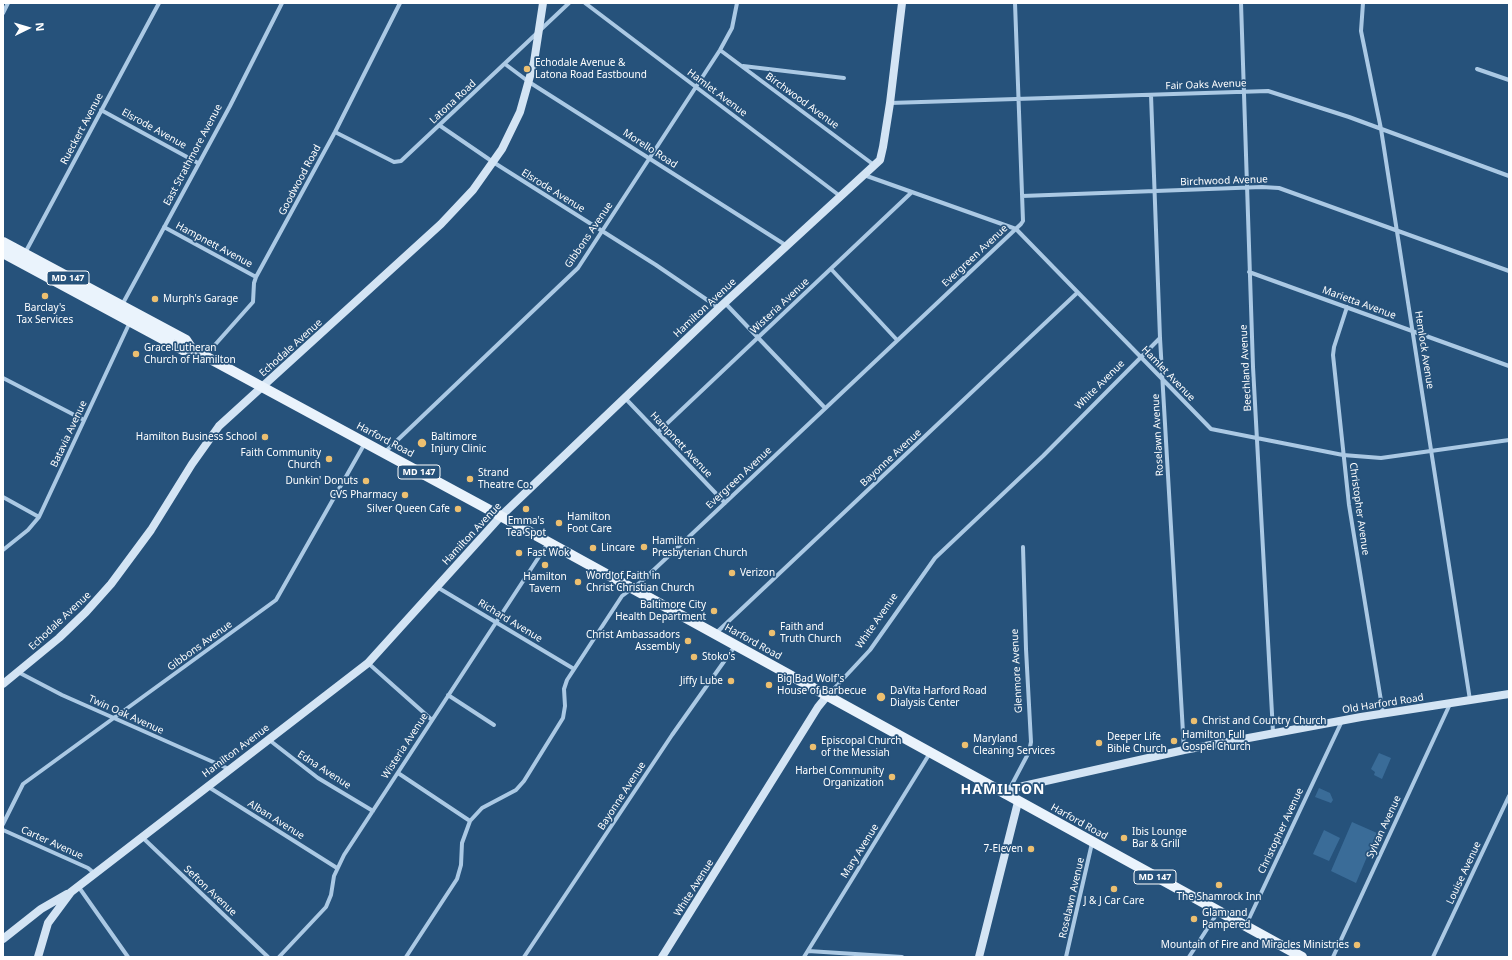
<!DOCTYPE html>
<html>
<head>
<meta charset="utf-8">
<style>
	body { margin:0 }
	#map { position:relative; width:1512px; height:960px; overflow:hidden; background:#26527b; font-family:"Noto Sans",sans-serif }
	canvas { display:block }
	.frame { position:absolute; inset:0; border:4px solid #fff; pointer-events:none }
	.north { position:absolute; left:8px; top:8px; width:40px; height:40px; -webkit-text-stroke:3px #26527b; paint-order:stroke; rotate:85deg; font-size:11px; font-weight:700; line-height:16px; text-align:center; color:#fff }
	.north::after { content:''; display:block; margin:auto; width:14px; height:18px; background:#fff; clip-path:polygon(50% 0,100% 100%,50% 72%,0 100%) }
</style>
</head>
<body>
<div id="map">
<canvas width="1512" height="960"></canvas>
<div class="frame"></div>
<div class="north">N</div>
</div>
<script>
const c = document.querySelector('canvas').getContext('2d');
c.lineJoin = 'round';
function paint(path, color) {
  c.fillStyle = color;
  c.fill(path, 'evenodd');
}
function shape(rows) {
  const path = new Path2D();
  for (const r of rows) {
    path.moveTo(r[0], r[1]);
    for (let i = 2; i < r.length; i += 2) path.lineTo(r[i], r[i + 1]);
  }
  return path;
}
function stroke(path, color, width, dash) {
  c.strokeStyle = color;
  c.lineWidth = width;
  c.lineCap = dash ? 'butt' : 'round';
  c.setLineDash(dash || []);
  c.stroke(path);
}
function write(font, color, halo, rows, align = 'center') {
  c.font = font + ' "Noto Sans",sans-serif';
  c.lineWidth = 3.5;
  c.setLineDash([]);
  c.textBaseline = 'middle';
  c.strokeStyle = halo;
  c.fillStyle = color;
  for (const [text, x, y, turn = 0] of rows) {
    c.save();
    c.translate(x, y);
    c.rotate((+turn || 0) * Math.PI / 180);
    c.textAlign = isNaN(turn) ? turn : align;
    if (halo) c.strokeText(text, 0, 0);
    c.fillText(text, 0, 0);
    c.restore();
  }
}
paint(shape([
	[1379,753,1391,758,1382,779,1374,775,1375,772,1371,769],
	[1319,788,1330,793,1333,800,1331,803,1315,797],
	[1352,822,1377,833,1356,883,1331,871],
	[1324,830,1340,838,1329,861,1313,854]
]), '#3a6c98');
stroke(shape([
	[585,3,840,196],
	[1241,3,1253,367,1273,732],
	[1363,3,1361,31,1381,129,1470,700],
	[3,13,8,3],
	[720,50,874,165],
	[505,64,529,82,787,246],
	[743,66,844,78],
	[1477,69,1509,80],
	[1151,95,1160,338,1184,750],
	[890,103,1268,91,1349,117,1509,176],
	[101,110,198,163],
	[439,125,493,162,656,265,719,308],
	[335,132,394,162,401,161,569,3],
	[864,175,1016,229,1211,429,1343,455,1381,458,1509,440],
	[1022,196,1262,187,1279,188,1509,271],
	[164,227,256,277],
	[25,253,159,3],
	[831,269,897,340],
	[1249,272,1509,366],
	[725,303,825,408],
	[122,305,230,106,282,3],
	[1347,307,1334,347,1333,355,1349,505,1383,713],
	[205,356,253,302,254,283,256,277,335,132,400,3],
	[3,378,84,420],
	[625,398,725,503],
	[658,432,912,192],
	[385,452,578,268,720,50,732,28,737,3],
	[3,497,39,517],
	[3,550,28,530,39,517,130,322],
	[437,587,574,669],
	[715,634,1077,293],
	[368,663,432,720],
	[18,672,62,695,229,769],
	[448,695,494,725],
	[828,695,870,650,935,558,1043,456,1160,338],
	[268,739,318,778,373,811],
	[398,773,470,821],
	[207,786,337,868],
	[1010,788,1029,752,1031,742,1026,649,1023,547],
	[3,824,23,784,276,600,365,443],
	[3,830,88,868,94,873],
	[142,837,268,957],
	[78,886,128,957],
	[1246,925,1342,721],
	[808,951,902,957],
	[279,957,326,907,331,895,334,876,344,855,548,543],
	[406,957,457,879,461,865,462,843,470,821,482,808,516,790,524,781,563,718,565,706,564,689,567,680,622,596,642,581,1021,224,1023,221,1015,3],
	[524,957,672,735,735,646],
	[804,957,930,753],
	[1066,957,1092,843],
	[1189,957,1218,912],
	[1333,957,1450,704],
	[1433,957,1509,796]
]), '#abc9e4', 4);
stroke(shape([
	[3,684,59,638,86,612,111,584,151,530,192,464,219,426,441,224,473,190,502,149,520,112,534,62,543,3],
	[1004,794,1010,789,1184,750,1361,717,1509,694],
	[3,939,41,909,67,894],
	[38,957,48,923,71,892,368,663,501,516,719,308,880,160,883,147,890,103,902,3],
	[662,957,818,707,827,696],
	[979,957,1018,802]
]), '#d3e4f4', 8);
stroke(shape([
	[3,242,186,340,192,349,508,520,1302,957],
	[3,253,183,350,192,349]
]), '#eaf3fc', 10);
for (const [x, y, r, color] of [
	[527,69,4,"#ecbf70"],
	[45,296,4,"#ecbf70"],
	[155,299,4,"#ecbf70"],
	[136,354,4,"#ecbf70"],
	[265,437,4,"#ecbf70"],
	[422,443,5,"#ecbf70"],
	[329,459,4,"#ecbf70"],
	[470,479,4,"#ecbf70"],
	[366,481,4,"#ecbf70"],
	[405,495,4,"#ecbf70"],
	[458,509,4,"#ecbf70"],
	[526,509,4,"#ecbf70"],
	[559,523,4,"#ecbf70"],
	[644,547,4,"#ecbf70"],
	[593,548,4,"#ecbf70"],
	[519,553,4,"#ecbf70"],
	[545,565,4,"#ecbf70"],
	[732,573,4,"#ecbf70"],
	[578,582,4,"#ecbf70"],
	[714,611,4,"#ecbf70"],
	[772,633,4,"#ecbf70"],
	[688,641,4,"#ecbf70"],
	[694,657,4,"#ecbf70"],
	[731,681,4,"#ecbf70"],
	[769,685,4,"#ecbf70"],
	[881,697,5,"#ecbf70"],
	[1194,721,4,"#ecbf70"],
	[1174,741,4,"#ecbf70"],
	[1099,743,4,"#ecbf70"],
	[965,745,4,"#ecbf70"],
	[813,747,4,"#ecbf70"],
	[892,777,4,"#ecbf70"],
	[1124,838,4,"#ecbf70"],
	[1031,849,4,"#ecbf70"],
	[1219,885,4,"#ecbf70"],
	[1114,889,4,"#ecbf70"],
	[1194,919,4,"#ecbf70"],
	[1357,945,4,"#ecbf70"]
]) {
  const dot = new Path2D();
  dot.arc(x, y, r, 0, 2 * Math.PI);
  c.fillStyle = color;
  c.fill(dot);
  stroke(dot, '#26527b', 1.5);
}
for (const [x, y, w] of [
	[68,278,42],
	[419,472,42],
	[1155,877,42]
]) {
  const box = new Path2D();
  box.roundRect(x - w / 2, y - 7, w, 14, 3);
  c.fillStyle = '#26527b';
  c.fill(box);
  stroke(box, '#fff', 1);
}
write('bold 9px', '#fff', null, [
	["MD 147",68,278],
	["MD 147",419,472],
	["MD 147",1155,877]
]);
write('10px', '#fff', '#26527b', [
	["Echodale Avenue &",535,63],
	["Latona Road Eastbound",535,75],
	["Murph's Garage",163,299],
	["Barclay's",45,308,"center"],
	["Tax Services",45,320,"center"],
	["Grace Lutheran",144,348],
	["Church of Hamilton",144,360],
	["Hamilton Business School",257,437,"right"],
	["Baltimore",431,437],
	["Injury Clinic",431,449],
	["Faith Community",321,453,"right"],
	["Church",321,465,"right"],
	["Strand",478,473],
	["Theatre Co.",478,485],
	["Dunkin' Donuts",358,481,"right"],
	["CVS Pharmacy",397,495,"right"],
	["Silver Queen Cafe",450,509,"right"],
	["Hamilton",567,517],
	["Foot Care",567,529],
	["Emma's",526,521,"center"],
	["Tea Spot",526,533,"center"],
	["Hamilton",652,541],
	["Presbyterian Church",652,553],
	["Lincare",601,548],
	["Fast Wok",527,553],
	["Verizon",740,573],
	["Word of Faith in",586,576],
	["Christ Christian Church",586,588],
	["Hamilton",545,577,"center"],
	["Tavern",545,589,"center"],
	["Baltimore City",706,605,"right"],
	["Health Department",706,617,"right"],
	["Faith and",780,627],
	["Truth Church",780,639],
	["Christ Ambassadors",680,635,"right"],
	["Assembly",680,647,"right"],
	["Stoko's",702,657],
	["Big Bad Wolf's",777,679],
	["House of Barbecue",777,691],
	["Jiffy Lube",723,681,"right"],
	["DaVita Harford Road",890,691],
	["Dialysis Center",890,703],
	["Christ and Country Church",1202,721],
	["Hamilton Full",1182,735],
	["Gospel Church",1182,747],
	["Deeper Life",1107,737],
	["Bible Church",1107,749],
	["Maryland",973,739],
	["Cleaning Services",973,751],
	["Episcopal Church",821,741],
	["of the Messiah",821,753],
	["Harbel Community",884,771,"right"],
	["Organization",884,783,"right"],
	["Ibis Lounge",1132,832],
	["Bar & Grill",1132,844],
	["7-Eleven",1023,849,"right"],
	["The Shamrock Inn",1219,897,"center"],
	["J & J Car Care",1114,901,"center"],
	["Glam and",1202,913],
	["Pampered",1202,925],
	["Mountain of Fire and Miracles Ministries",1349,945,"right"]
], 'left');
write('10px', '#fff', '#26527b', [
	["Fair Oaks Avenue",1206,85,-2],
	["Hamlet Avenue",717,93,37],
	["Birchwood Avenue",802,101,36],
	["Latona Road",453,102,-43],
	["Rueckert Avenue",82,129,-62],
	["Elsrode Avenue",154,129,29],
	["Morello Road",650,149,33],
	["East Strathmore Avenue",193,155,-62],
	["Goodwood Road",300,180,-62],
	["Birchwood Avenue",1224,181,-2],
	["Elsrode Avenue",553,191,32],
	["Gibbons Avenue",589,235,-56],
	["Hampnett Avenue",214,245,28],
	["Evergreen Avenue",975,256,-43],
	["Marietta Avenue",1359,303,20],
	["Wisteria Avenue",780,306,-43],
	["Hamilton Avenue",705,308,-43],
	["Echodale Avenue",291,348,-42],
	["Hemlock Avenue",1424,350,81],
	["Beechland Avenue",1246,368,-93],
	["Hamlet Avenue",1168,374,46],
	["White Avenue",1100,385,-45],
	["Batavia Avenue",69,434,-65],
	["Roselawn Avenue",1158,435,-93],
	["Harford Road",385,440,28],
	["Hampnett Avenue",681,445,47],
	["Bayonne Avenue",891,458,-43],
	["Evergreen Avenue",739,478,-43],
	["Christopher Avenue",1359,509,82],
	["Hamilton Avenue",472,534,-47],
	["Echodale Avenue",60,621,-43],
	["Richard Avenue",510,621,31],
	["White Avenue",877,621,-55],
	["Harford Road",753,642,29],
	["Gibbons Avenue",200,646,-36],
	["Glenmore Avenue",1017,671,-93],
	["Old Harford Road",1383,704,-9],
	["Twin Oak Avenue",126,715,24],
	["Wisteria Avenue",405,746,-57],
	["Hamilton Avenue",236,751,-37],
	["Edna Avenue",324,770,33],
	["Bayonne Avenue",622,796,-57],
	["Alban Avenue",276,820,32],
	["Harford Road",1079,822,29],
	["Sylvan Avenue",1384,827,-65],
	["Christopher Avenue",1281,831,-65],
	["Carter Avenue",52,843,24],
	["Mary Avenue",860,851,-58],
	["Louise Avenue",1464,873,-65],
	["White Avenue",694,888,-58],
	["Sefton Avenue",210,891,43],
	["Roselawn Avenue",1072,898,-77]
]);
c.letterSpacing = '1px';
write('bold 14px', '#fff', '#26527b', [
	["HAMILTON",1003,790]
]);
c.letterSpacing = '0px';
</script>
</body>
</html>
